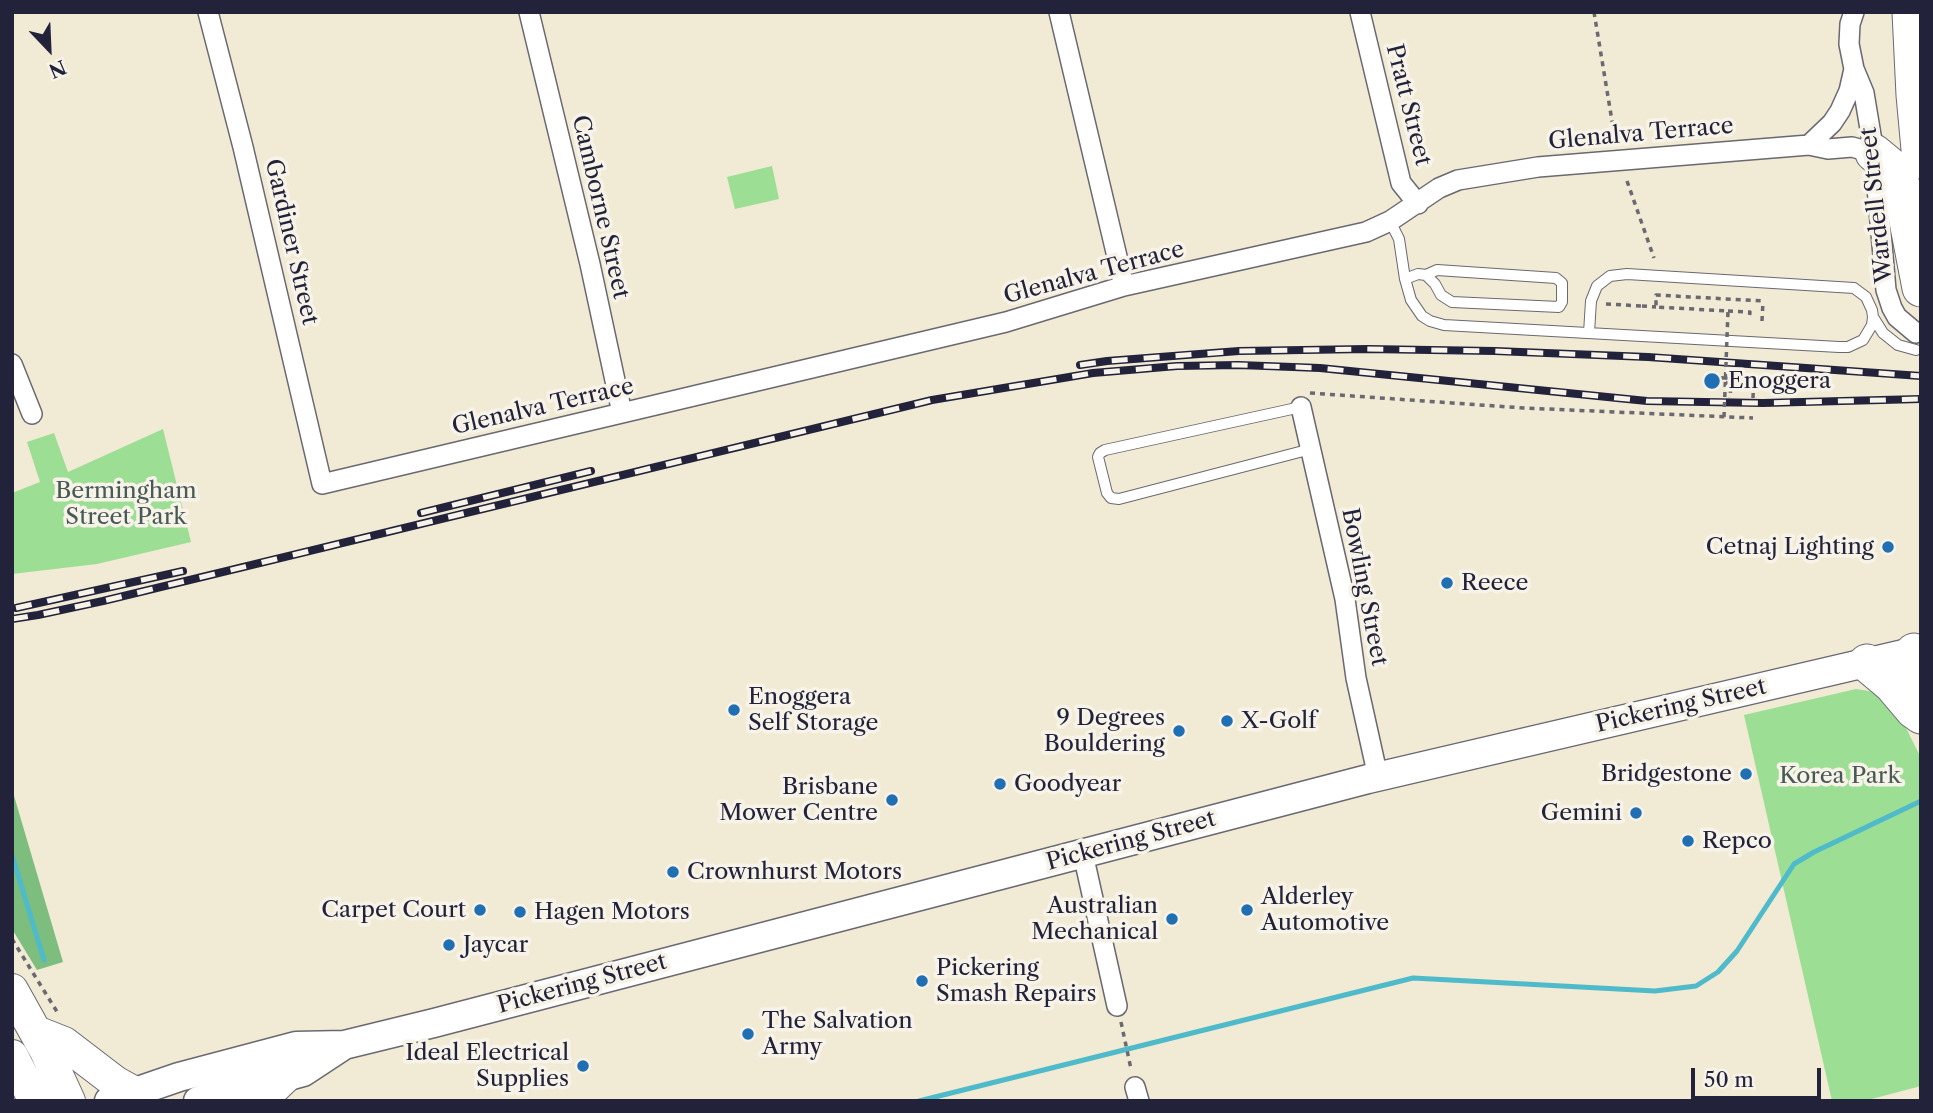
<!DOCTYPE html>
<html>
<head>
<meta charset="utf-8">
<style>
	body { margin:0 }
	#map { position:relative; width:1933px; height:1113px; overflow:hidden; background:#f1ead4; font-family:"Libre Caslon Text",serif }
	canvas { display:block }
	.frame { position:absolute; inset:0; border:14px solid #22223b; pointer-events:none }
	.north { position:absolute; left:14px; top:14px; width:70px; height:70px; -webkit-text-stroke:5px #f7f3e8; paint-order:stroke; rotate:157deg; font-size:19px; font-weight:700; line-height:28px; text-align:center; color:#22223b }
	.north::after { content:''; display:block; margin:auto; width:24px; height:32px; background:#22223b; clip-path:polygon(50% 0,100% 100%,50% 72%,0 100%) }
	.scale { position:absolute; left:1691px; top:1068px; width:130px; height:32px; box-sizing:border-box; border:4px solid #22223b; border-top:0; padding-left:9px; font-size:21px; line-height:24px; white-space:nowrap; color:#22223b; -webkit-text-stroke:5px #f7f3e8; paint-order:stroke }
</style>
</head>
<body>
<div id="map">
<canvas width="1933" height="1113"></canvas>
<div class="frame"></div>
<div class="north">N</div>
<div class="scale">50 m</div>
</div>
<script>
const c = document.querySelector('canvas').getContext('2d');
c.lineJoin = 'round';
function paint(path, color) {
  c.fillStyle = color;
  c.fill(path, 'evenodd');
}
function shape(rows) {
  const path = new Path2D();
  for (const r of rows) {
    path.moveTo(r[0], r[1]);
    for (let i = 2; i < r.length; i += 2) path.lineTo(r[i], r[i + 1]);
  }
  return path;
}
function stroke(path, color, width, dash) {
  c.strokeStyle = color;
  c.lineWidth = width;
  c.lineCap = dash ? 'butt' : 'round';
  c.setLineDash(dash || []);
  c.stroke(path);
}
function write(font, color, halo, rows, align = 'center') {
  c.font = font + ' "Libre Caslon Text",serif';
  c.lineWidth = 7;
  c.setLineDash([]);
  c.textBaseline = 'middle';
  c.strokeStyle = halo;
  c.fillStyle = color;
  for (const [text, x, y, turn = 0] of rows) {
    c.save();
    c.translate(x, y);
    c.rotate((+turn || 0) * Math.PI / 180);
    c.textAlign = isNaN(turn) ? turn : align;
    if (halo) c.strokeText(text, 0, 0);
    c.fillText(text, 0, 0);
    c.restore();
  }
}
paint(shape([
	[772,166,779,199,735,209,727,177],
	[163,429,191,542,97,564,12,574,12,493,40,482,27,442,54,433,68,472],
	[1856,689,1869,691,1882,697,1906,728,1921,758,1921,1086,1864,1101,1832,1101,1744,715]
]), '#9cde94');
paint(shape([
	[12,789,63,962,37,970,12,929]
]), '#7dbd7e');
stroke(shape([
	[12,855,44,960],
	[919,1101,1413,978,1655,991,1696,986,1718,972,1737,951,1794,864,1814,852,1921,801]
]), '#4ebaca', 5);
const lane = shape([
	[1390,221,1399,239,1405,279,1411,300,1422,316,1430,321,1444,325,1839,347,1848,347,1863,340,1872,325,1873,317],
	[1405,279,1418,274,1426,275,1437,270,1556,278,1562,283,1562,302,1559,307,1452,302,1441,295,1435,284,1426,275],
	[1589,333,1591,301,1597,286,1610,276,1627,274,1854,288,1866,297,1872,310,1873,317,1883,333,1898,345,1916,350],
	[1301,407,1105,450,1100,453,1098,457,1107,493,1111,498,1119,499,1311,449]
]);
const street = shape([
	[208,12,243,147,322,484,1006,322,1124,286,1366,232,1390,221,1439,188,1458,180,1538,167,1809,145,1828,149,1852,147,1874,153],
	[529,12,590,264,622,413],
	[1059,12,1124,286],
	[1360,12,1401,183,1418,204],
	[1854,12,1850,24,1849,44,1854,69,1864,93,1874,153,1886,290,1892,308,1897,317,1916,333],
	[1809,145,1832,123,1840,111,1849,91,1854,69],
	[12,364,32,414],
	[1301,407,1345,599,1356,678,1378,777],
	[1083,854,1117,1006],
	[1135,1087,1139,1101]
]);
const secondary = shape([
	[109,1101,179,1077,296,1046,344,1045,434,1023,1368,779,1921,650],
	[198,1101,303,1072,344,1045]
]);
const primary = shape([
	[12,990,46,1051,69,1101],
	[36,1032,64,1043,115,1082,133,1092],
	[12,1056,35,1101],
	[260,1101,286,1076]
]);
const highway = shape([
	[1911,12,1915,95,1921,160],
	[1874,153,1891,167,1901,185,1921,288],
	[1914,652,1921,677],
	[1867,663,1892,684,1914,710,1921,715]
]);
stroke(lane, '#6a6871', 12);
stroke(street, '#6a6871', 22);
stroke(secondary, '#6a6871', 31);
stroke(primary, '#6a6871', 34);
stroke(highway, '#6a6871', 39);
stroke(shape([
	[1594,12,1615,139],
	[1627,181,1654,258],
	[1606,304,1642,306],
	[1728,311,1750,312,1749,320],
	[1762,321,1763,301],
	[1725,378,1708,377,1708,382,1731,383,1730,398],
	[1310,393,1524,408,1753,418],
	[1753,398,1754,372],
	[12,939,59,1015],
	[1121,1022,1131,1069]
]), '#6a6871', 3.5, [5, 5]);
stroke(lane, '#fff', 10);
stroke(street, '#fff', 19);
stroke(secondary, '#fff', 28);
stroke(primary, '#fff', 32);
stroke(highway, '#fff', 37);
const rail = shape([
	[1080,365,1107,361,1239,351,1367,349,1495,351,1648,357,1921,376],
	[421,513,591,471],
	[16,608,183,571],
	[12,619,38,615,103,601,932,400,1093,373,1177,366,1238,365,1320,368,1647,401,1763,403,1921,399]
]);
stroke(rail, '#22223b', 8);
stroke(rail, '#f7f3e8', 5, [16]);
stroke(shape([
	[1642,306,1656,307],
	[1725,378,1800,381,1800,388,1753,386],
	[1724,417,1728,311,1656,307,1656,295,1763,301]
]), '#6a6871', 3.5, [5, 5]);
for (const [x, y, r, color] of [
	[1712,381,9,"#1f6fb2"],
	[1888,547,7,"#1f6fb2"],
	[1447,583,7,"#1f6fb2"],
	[734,710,7,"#1f6fb2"],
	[1227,721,7,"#1f6fb2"],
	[1179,731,7,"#1f6fb2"],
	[1746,774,7,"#1f6fb2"],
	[1000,784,7,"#1f6fb2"],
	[892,800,7,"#1f6fb2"],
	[1636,813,7,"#1f6fb2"],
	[1688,841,7,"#1f6fb2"],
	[673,872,7,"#1f6fb2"],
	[480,910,7,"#1f6fb2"],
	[1247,910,7,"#1f6fb2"],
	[520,912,7,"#1f6fb2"],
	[1172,919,7,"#1f6fb2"],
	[449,945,7,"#1f6fb2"],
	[922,981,7,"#1f6fb2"],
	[748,1034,7,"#1f6fb2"],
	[583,1066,7,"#1f6fb2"]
]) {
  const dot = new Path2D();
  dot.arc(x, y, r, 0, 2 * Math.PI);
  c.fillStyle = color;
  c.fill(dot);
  stroke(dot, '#f7f3e8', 2.5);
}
write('23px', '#22223b', '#f7f3e8', [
	["Pratt Street",1408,105,76],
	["Glenalva Terrace",1641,134,-5],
	["Wardell Street",1877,205,-96],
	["Camborne Street",600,207,77],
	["Gardiner Street",291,242,77],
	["Glenalva Terrace",1094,273,-15],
	["Glenalva Terrace",543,407,-13],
	["Bowling Street",1364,587,79],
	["Pickering Street",1681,706,-13],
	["Pickering Street",1131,841,-15],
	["Pickering Street",582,984,-15]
]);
write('23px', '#22223b', '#f7f3e8', [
	["Enoggera",1728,381],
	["Cetnaj Lighting",1874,547,"right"],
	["Reece",1461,583],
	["Enoggera",748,697],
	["Self Storage",748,723],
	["9 Degrees",1165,718,"right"],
	["Bouldering",1165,744,"right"],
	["X-Golf",1241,721],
	["Bridgestone",1732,774,"right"],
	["Goodyear",1014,784],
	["Brisbane",878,787,"right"],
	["Mower Centre",878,813,"right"],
	["Gemini",1622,813,"right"],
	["Repco",1702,841],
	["Crownhurst Motors",687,872],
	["Alderley",1261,897],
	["Automotive",1261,923],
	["Australian",1158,906,"right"],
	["Mechanical",1158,932,"right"],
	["Carpet Court",466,910,"right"],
	["Hagen Motors",534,912],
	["Jaycar",463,945],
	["Pickering",936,968],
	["Smash Repairs",936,994],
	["The Salvation",762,1021],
	["Army",762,1047],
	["Ideal Electrical",569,1053,"right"],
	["Supplies",569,1079,"right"]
], 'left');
write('23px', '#475a56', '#f7f3e8', [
	["Bermingham",126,491],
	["Street Park",126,517],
	["Korea Park",1840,776]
]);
</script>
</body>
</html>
